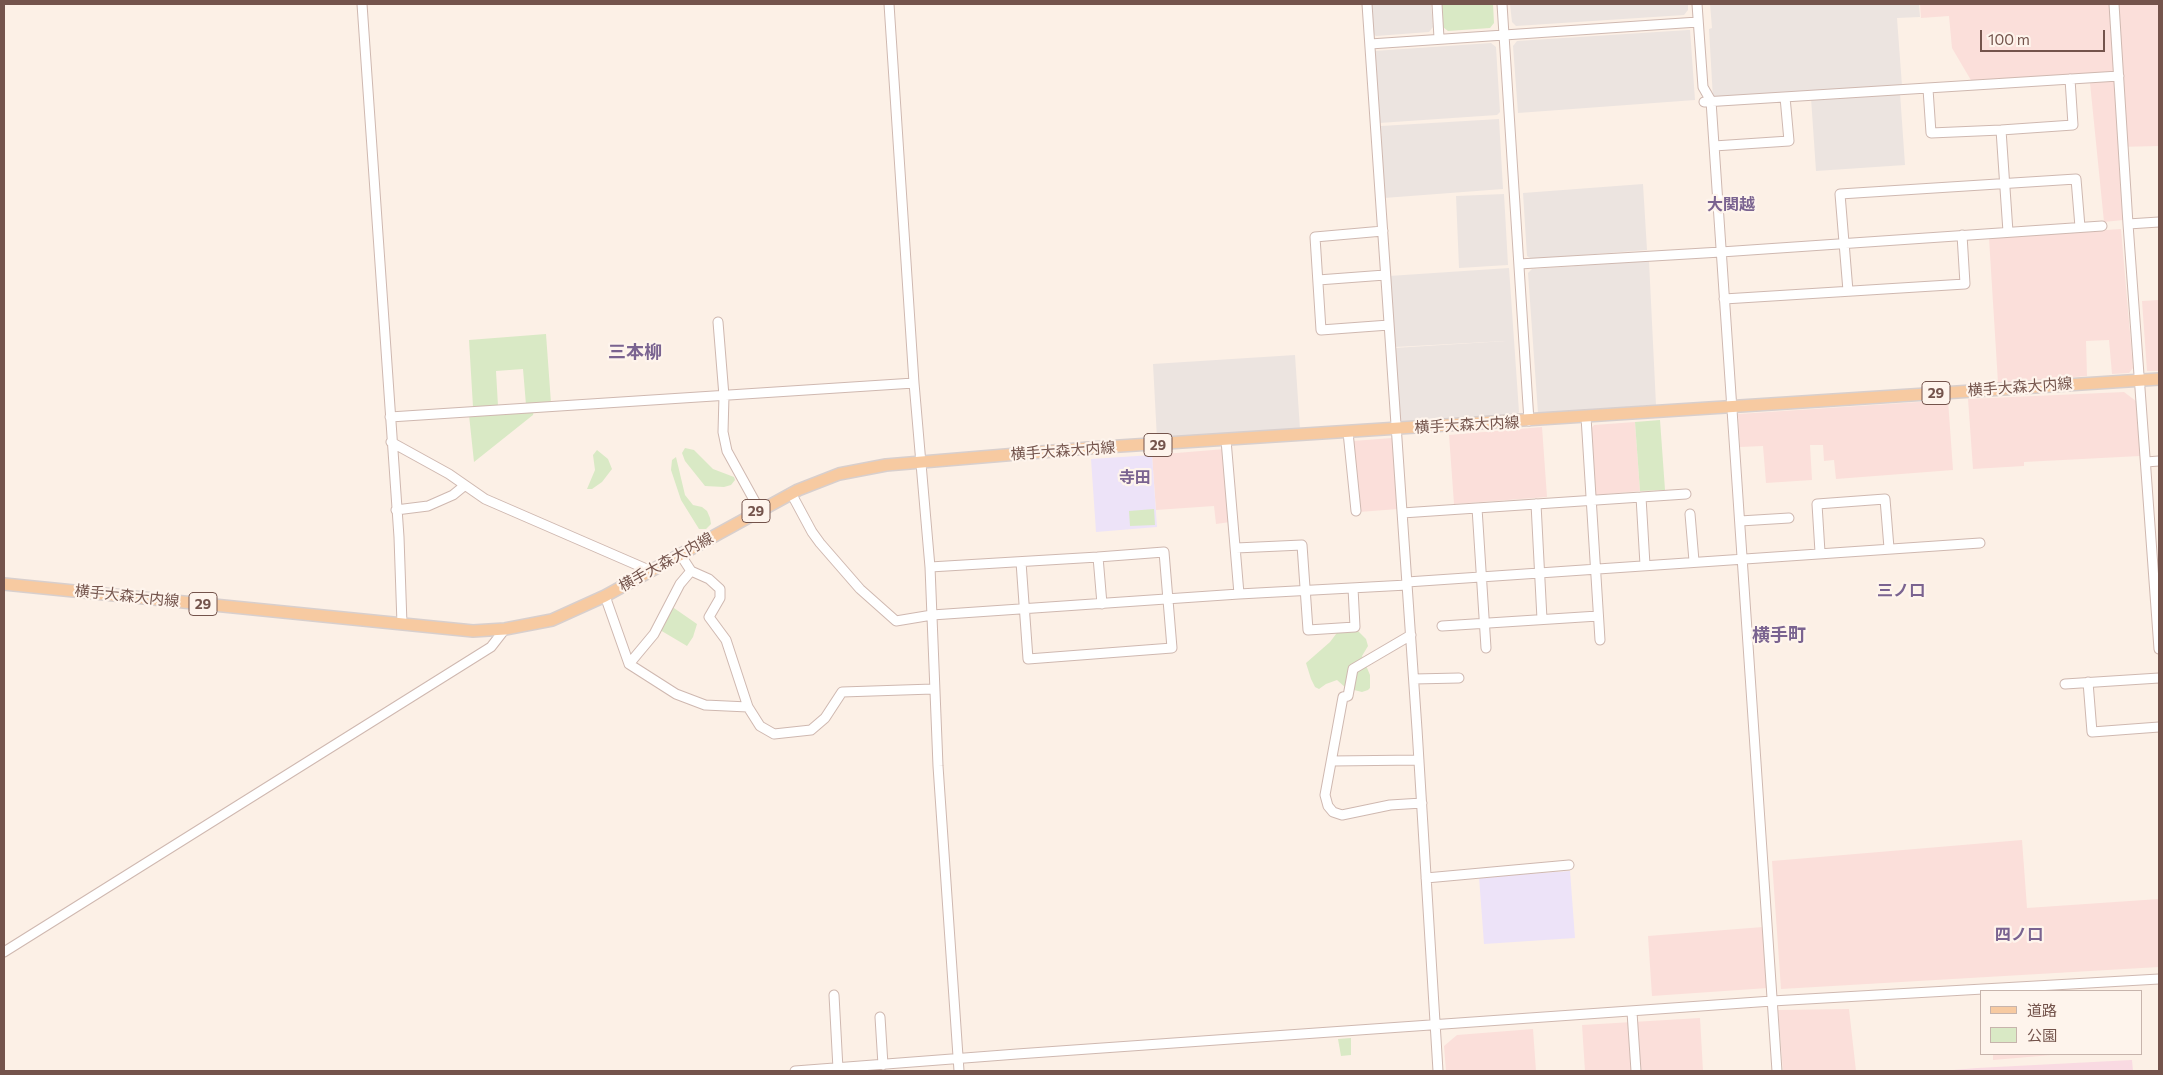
<!DOCTYPE html>
<html>
<head>
<meta charset="utf-8">
<style>
	body { margin:0 }
	#map { position:relative; width:2163px; height:1075px; overflow:hidden; background:#fcf0e6; font-family:Commissioner,"Noto Sans JP",sans-serif }
	canvas { display:block }
	.frame { position:absolute; inset:0; border:5px solid #74544c; pointer-events:none }
	.legend { position:absolute; left:1980px; top:990px; width:162px; height:65px; box-sizing:border-box; background:#fef4ec; border:1px solid #c7b4ac; margin:0; padding:6px 9px; list-style:none; font-size:15px; color:#74544c }
	.legend li { display:flex; align-items:center; gap:10px; height:25px }
	.legend b { width:25px; border:1px solid #c7b4ac }
	.scale { position:absolute; left:1980px; top:30px; width:125px; height:22px; box-sizing:border-box; border:2px solid #74544c; border-top:0; padding-left:6px; font-size:15px; line-height:18px; white-space:nowrap; color:#74544c; -webkit-text-stroke:4px #fef4ec; paint-order:stroke }
</style>
</head>
<body>
<div id="map">
<canvas width="2163" height="1075"></canvas>
<div class="frame"></div>
<ul class="legend">
<li><b style="height:6px;background:#f7caa1"></b>道路</li>
<li><b style="height:14px;background:#d9e9c5"></b>公園</li>
</ul>
<div class="scale">100 m</div>
</div>
<script>
const c = document.querySelector('canvas').getContext('2d');
c.lineJoin = 'round';
function paint(path, color) {
  c.fillStyle = color;
  c.fill(path, 'evenodd');
}
function shape(rows) {
  const path = new Path2D();
  for (const r of rows) {
    path.moveTo(r[0], r[1]);
    for (let i = 2; i < r.length; i += 2) path.lineTo(r[i], r[i + 1]);
  }
  return path;
}
function stroke(path, color, width, dash) {
  c.strokeStyle = color;
  c.lineWidth = width;
  c.lineCap = dash ? 'butt' : 'round';
  c.setLineDash(dash || []);
  c.stroke(path);
}
function write(font, color, halo, rows, align = 'center') {
  c.font = font + ' Commissioner,"Noto Sans JP",sans-serif';
  c.lineWidth = 4.5;
  c.setLineDash([]);
  c.textBaseline = 'middle';
  c.strokeStyle = halo;
  c.fillStyle = color;
  for (const [text, x, y, turn = 0] of rows) {
    c.save();
    c.translate(x, y);
    c.rotate((+turn || 0) * Math.PI / 180);
    c.textAlign = isNaN(turn) ? turn : align;
    if (halo) c.strokeText(text, 0, 0);
    c.fillText(text, 0, 0);
    c.restore();
  }
}
paint(shape([
	[1920,4,2159,4,2159,146,2118,147,2123,220,2104,222,2089,73,1972,82,1952,48,1949,16,1921,18],
	[2121,229,2133,368,2129,373,2112,374,2109,340,2086,341,2087,376,1998,383,1989,238],
	[2159,300,2159,371,2147,371,2142,301],
	[2124,392,2136,401,2140,456,2024,462,2024,466,1973,469,1968,399],
	[1948,400,1953,470,1836,479,1834,460,1824,461,1823,445,1810,445,1812,480,1766,483,1763,446,1740,447,1738,414],
	[1635,422,1640,491,1596,495,1591,429,1594,425],
	[1542,427,1547,497,1454,504,1449,435],
	[1392,438,1398,509,1359,512,1353,441],
	[1225,449,1230,522,1216,524,1214,506,1156,510,1152,455],
	[2022,840,2027,908,2159,899,2159,967,1781,989,1772,861],
	[1763,927,1768,988,1652,996,1648,936],
	[1849,1009,1856,1071,1783,1071,1778,1010],
	[1700,1018,1703,1071,1585,1071,1582,1025],
	[1533,1029,1536,1071,1446,1071,1444,1046,1457,1035],
	[1993,1054,2063,1054,1993,1060]
]), '#fbdfda');
paint(shape([
	[1371,4,1431,4,1433,27,1429,32,1376,36,1372,33],
	[1510,4,1688,4,1688,10,1684,15,1516,26,1512,22],
	[1710,4,1919,4,1920,17,1897,18,1902,86,1713,99,1709,29,1712,28],
	[1688,30,1690,30,1695,100,1518,113,1513,46,1517,41],
	[1491,43,1496,47,1500,112,1497,115,1379,123,1374,51],
	[1900,93,1905,165,1816,171,1811,98],
	[1499,119,1503,189,1384,198,1381,126],
	[1643,184,1647,250,1532,259,1527,256,1523,193],
	[1504,194,1508,265,1459,268,1456,196],
	[1649,261,1656,405,1538,413,1528,273,1532,269],
	[1509,268,1519,412,1517,414,1401,422,1399,420,1394,348,1506,341,1395,347,1389,276],
	[1295,355,1300,429,1157,439,1153,364]
]), '#ece4e0');
paint(shape([
	[1152,455,1157,527,1096,532,1091,459],
	[1570,871,1575,938,1484,944,1479,877]
]), '#ede3f8');
paint(shape([
	[2132,1060,2133,1071,1941,1071,1977,1068]
]), '#f9dae2');
paint(shape([
	[1442,4,1493,4,1494,23,1490,28,1448,31,1443,27],
	[546,334,551,403,526,405,523,369,496,371,498,406,473,407,469,340],
	[534,411,533,415,474,462,469,415],
	[1660,420,1665,490,1640,491,1635,422],
	[685,448,694,450,713,469,734,477,735,480,731,485,724,487,705,486,685,461,682,453],
	[597,450,608,459,612,469,602,482,592,489,587,489,595,470,593,455],
	[676,457,685,495,693,505,702,507,707,511,710,518,711,524,706,529,699,529,681,500,671,470,672,460],
	[1154,509,1155,525,1130,526,1129,511],
	[671,606,697,624,693,637,687,646,660,630],
	[1339,630,1358,631,1366,639,1368,646,1362,656,1370,675,1370,688,1368,690,1362,692,1346,688,1337,680,1326,684,1319,689,1315,687,1311,679,1306,663,1330,642],
	[1351,1038,1351,1055,1341,1056,1338,1039]
]), '#d9e9c5');
const minor = shape([
	[362,4,399,537,402,624],
	[889,4,914,383,930,567,938,766,959,1071],
	[1367,4,1417,729,1438,1071],
	[1437,4,1439,38],
	[1502,4,1529,421],
	[1697,4,1703,87,1711,101,1777,1071],
	[2114,4,2128,224,2159,649],
	[1370,44,1698,22],
	[1928,89,1931,133,2001,130,2073,125,2070,79],
	[1704,102,2119,76],
	[2001,130,2008,232],
	[1714,146,1789,141,1785,97],
	[2128,224,2159,222],
	[1383,231,1315,237,1321,330,1389,325],
	[1519,264,1721,252,2102,226],
	[1318,280,1385,275],
	[1848,291,1840,194,2076,179,2080,227],
	[1724,299,1965,284,1962,235],
	[718,322,724,396,723,432,727,451,759,509],
	[390,417,914,383],
	[1586,417,1600,640],
	[1348,432,1356,511],
	[1226,440,1239,594],
	[391,442,449,474,485,499,651,571],
	[2146,462,2159,461],
	[791,493,812,532,820,543,860,589,896,621,932,615,1239,594,1407,585],
	[1641,497,1645,565],
	[1536,504,1542,619],
	[1477,508,1486,648],
	[396,510,428,506,453,495,464,486],
	[1402,513,1686,494],
	[1690,514,1694,561],
	[1740,521,1789,518],
	[1236,548,1302,545,1308,630,1355,627,1353,588],
	[1820,552,1817,504,1885,499,1889,548],
	[680,554,691,571,709,579,720,589,720,598,709,617,726,640,748,707],
	[1021,562,1028,659,1172,648,1164,552,1098,557,1102,604],
	[930,567,1098,557],
	[1407,582,1980,543],
	[605,596,629,664,676,694,705,705,748,707,760,726,774,734,811,730,825,718,842,692,933,689],
	[1442,626,1598,616],
	[1411,635,1353,669,1348,696,1343,697,1325,795,1328,806,1333,812,1342,815,1390,805,1422,803],
	[629,664,654,634,680,584,691,571],
	[1414,679,1459,678],
	[2088,682,2092,732,2159,727],
	[2065,684,2159,678],
	[1332,761,1419,760],
	[1426,878,1569,865],
	[4,952,491,647,505,629],
	[834,995,838,1069],
	[1632,1012,1636,1071],
	[880,1017,883,1065],
	[795,1071,1017,1054,1772,1001,2159,979]
]);
const major = shape([
	[4,584,473,631,505,629,552,620,605,596,798,490,839,474,886,465,1089,448,2159,379]
]);
stroke(minor, '#cfb8b0', 11);
stroke(major, '#d8cfcd', 14);
stroke(minor, '#fff', 9);
stroke(major, '#f7caa1', 11);
for (const [x, y, w] of [
	[1936,393,28],
	[1158,445,28],
	[756,511,28],
	[203,604,28]
]) {
  const box = new Path2D();
  box.roundRect(x - w / 2, y - 11.5, w, 23, 4);
  c.fillStyle = '#fef4ec';
  c.fill(box);
  stroke(box, '#74544c', 1);
}
write('bold 14px', '#74544c', null, [
	["29",1936,393],
	["29",1158,445],
	["29",756,511],
	["29",203,604]
]);
write('15px', '#74544c', '#fef4ec', [
	["横手大森大内線",2020,387,-4],
	["横手大森大内線",1467,425,-3],
	["横手大森大内線",1063,451,-4],
	["横手大森大内線",666,562,-29],
	["横手大森大内線",127,596,6]
]);
write('bold 16px', '#7a6390', '#fef4ec', [
	["大関越",1731,205],
	["寺田",1135,478],
	["三ノ口",1901,591],
	["四ノ口",2019,935]
]);
write('bold 18px', '#7a6390', '#fef4ec', [
	["三本柳",635,352],
	["横手町",1779,635]
]);
</script>
</body>
</html>
